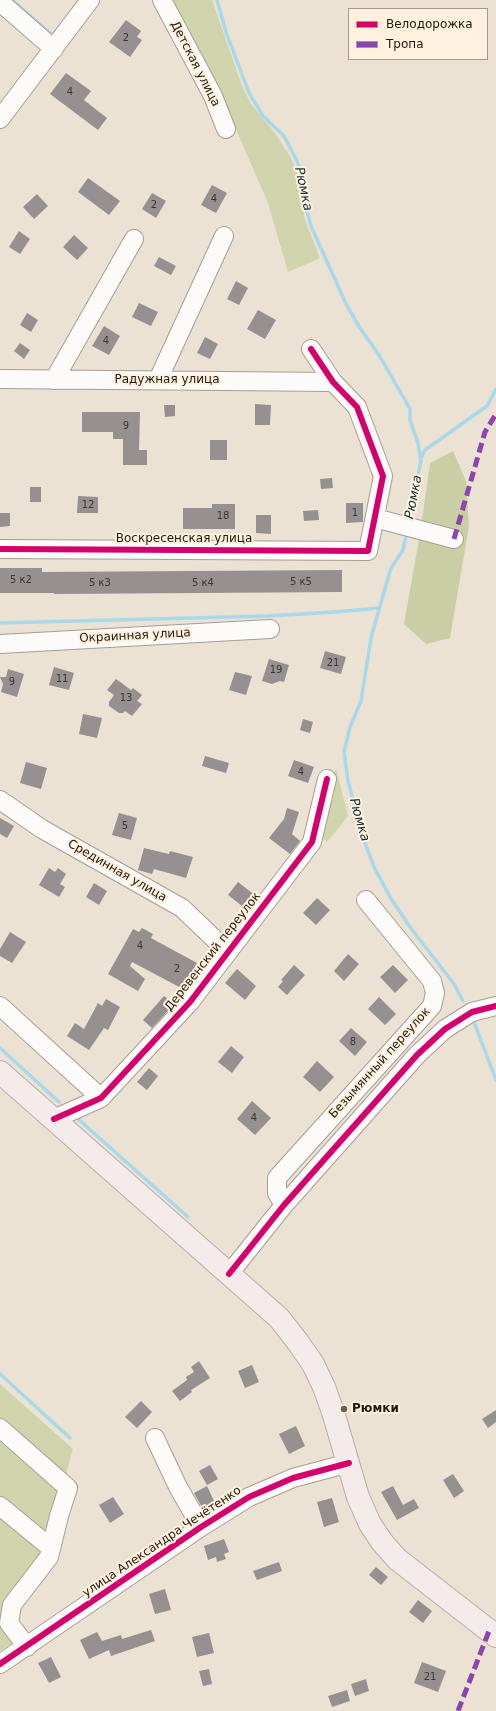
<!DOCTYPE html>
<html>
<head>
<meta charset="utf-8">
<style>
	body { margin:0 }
	#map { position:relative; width:496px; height:1711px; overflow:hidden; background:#ebe2d4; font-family:"DejaVu Sans",sans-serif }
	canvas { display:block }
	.legend { position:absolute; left:348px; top:8px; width:140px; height:52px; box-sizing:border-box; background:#fff1dd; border:1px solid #a59b8b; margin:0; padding:5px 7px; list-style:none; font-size:12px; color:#1f1910 }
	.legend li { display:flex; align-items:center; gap:8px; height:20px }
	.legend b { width:20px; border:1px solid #a59b8b }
</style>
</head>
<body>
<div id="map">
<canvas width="496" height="1711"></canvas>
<ul class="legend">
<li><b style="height:5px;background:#d6006c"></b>Велодорожка</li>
<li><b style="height:5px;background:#8e44ad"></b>Тропа</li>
</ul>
</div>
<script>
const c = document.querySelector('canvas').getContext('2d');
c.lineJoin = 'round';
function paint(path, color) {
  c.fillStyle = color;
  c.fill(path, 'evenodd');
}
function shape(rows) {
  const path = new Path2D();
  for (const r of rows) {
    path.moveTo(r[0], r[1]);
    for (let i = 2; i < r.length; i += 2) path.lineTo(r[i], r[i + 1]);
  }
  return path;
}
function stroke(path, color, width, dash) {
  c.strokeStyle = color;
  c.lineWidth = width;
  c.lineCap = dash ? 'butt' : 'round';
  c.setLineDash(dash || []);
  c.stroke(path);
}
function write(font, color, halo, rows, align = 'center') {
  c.font = font + ' "DejaVu Sans",sans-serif';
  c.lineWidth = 4;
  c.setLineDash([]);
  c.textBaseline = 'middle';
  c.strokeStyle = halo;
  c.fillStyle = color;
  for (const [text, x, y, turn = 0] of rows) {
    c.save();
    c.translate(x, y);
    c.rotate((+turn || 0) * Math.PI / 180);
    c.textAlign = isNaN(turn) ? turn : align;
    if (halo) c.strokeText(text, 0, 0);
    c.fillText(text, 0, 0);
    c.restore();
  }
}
paint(shape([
	[172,0,212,0,242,86,251,104,275,133,291,158,299,178,304,217,320,258,288,272,268,203,235,127],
	[336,768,348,816,327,842,318,834],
	[0,1384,73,1449,44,1553,12,1598,16,1641,0,1651]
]), '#d0d4ad');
paint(shape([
	[453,451,466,481,469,526,450,638,426,644,404,624,421,528,430,463]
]), '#c9cea5');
stroke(shape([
	[12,0,52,35],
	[217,0,226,32,249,93,263,116,284,136,297,161,302,176,303,197,311,226,346,304,360,328,379,355,410,409,410,420,418,443,421,461,408,521],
	[421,458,425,450,487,406,496,389],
	[407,531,403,550,391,568,382,599,371,638,361,701,350,727,344,752,348,781,363,837,374,867,390,897,410,927,454,984,463,1001],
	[0,623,267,616,335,612,379,608],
	[474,1022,496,1080],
	[0,1048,59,1102],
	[77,1118,188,1217],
	[0,1374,70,1438]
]), '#a8d8ea', 3.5);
paint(shape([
	[126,20,141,31,137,37,142,40,130,57,109,42],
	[66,73,91,91,84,100,107,118,98,130,50,94],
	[88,178,120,201,109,215,78,192],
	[212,185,227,193,216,213,201,205],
	[152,193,166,201,156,218,142,209],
	[37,194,48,206,34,219,23,207],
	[19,231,30,239,20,254,9,247],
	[74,235,88,248,77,260,63,247],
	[159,257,176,266,171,275,154,266],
	[236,281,248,288,239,305,227,299],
	[139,303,158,312,151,326,132,317],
	[258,310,276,320,265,339,247,329],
	[27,313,38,320,31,332,20,325],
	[104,326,120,336,109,355,92,346],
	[205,337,218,344,210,359,197,353],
	[20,343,30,350,24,359,14,351],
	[255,404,271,405,270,425,255,425],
	[164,405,175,405,175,416,165,417],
	[82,412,140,412,139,450,147,450,147,465,123,465,123,439,113,439,113,432,82,432],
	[210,440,227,440,227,460,210,460],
	[332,478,333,488,321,489,320,479],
	[30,487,41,487,41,502,30,502],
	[78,496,98,497,98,513,77,513],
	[346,503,363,503,363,522,346,523],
	[212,504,235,504,235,529,183,529,183,508,212,508],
	[318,510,319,520,304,521,303,511],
	[0,513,10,513,10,526,0,527],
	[256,515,271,515,271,534,256,533],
	[0,568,42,568,42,572,342,570,342,592,54,594,54,593,0,593],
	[325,651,346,657,341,674,320,668],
	[269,659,289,665,284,682,280,681,272,684,262,681],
	[54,667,74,673,69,690,49,685],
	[8,669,24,674,17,697,1,692,3,684,0,677,6,677],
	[235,672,252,676,246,695,229,690],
	[116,679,131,690,133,688,142,695,137,701,142,704,132,716,125,711,123,713,119,713,109,706,109,702,114,695,107,690],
	[83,714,102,718,97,738,79,734],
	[303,719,313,722,310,733,300,730],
	[205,756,229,763,226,773,202,766],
	[294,760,314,767,308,783,288,776],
	[26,762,47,768,41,789,20,783],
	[287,808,299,812,292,834,300,841,290,854,269,838,284,819],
	[119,813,137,818,131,840,112,835],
	[0,818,14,826,7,838,0,834],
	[144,848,169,854,170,851,193,857,186,878,154,869,152,874,138,870],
	[49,868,55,872,58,868,66,874,60,884,65,887,59,897,39,885],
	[238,882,256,896,246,909,228,895],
	[94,883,107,891,99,905,86,897],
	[317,898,330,910,316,925,303,913],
	[142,928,153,934,151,938,197,963,183,989,132,962,130,966,145,979,138,991,108,974,133,929,139,932],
	[10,932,26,942,12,963,0,956,0,949],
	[348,954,359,964,344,981,334,971],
	[294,965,305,975,287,995,278,987,283,981,281,980],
	[393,965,408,980,395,993,380,977],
	[237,969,256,986,245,1000,225,983],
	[164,996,174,1004,152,1028,143,1020],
	[379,997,396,1014,385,1025,368,1009],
	[106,999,120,1007,108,1030,104,1028,89,1050,67,1036,75,1023,84,1029,98,1003,102,1006],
	[351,1028,367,1042,355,1056,339,1041],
	[231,1046,244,1057,232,1073,218,1062],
	[317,1061,334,1077,320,1092,303,1077],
	[149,1068,158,1076,147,1090,137,1082],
	[252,1101,271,1118,255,1135,237,1119],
	[199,1361,210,1378,191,1390,192,1392,180,1401,172,1391,187,1380,186,1377,194,1372,191,1367],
	[252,1365,259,1382,245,1388,238,1371],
	[141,1401,152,1412,137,1428,125,1417],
	[496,1410,496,1422,488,1428,482,1419],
	[296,1426,305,1446,289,1454,279,1434],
	[210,1465,218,1479,207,1485,199,1471],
	[453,1474,464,1491,454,1498,443,1480],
	[207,1486,215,1503,203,1509,194,1493],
	[393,1486,403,1505,414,1499,419,1508,397,1520,381,1492],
	[113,1497,124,1514,110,1523,99,1505],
	[332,1498,339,1522,324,1527,317,1502],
	[224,1539,229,1552,224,1554,226,1559,217,1562,216,1557,208,1560,204,1546],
	[279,1562,282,1571,257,1580,253,1571],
	[376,1567,388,1577,381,1585,369,1575],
	[165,1589,171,1610,155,1614,149,1594],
	[418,1600,432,1611,423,1623,409,1612],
	[151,1630,155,1641,111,1656,109,1650,89,1659,80,1640,97,1632,102,1641,121,1635,122,1639],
	[209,1633,214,1653,197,1657,192,1637],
	[51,1657,61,1677,49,1683,38,1663],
	[422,1662,446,1671,438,1692,414,1683],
	[209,1669,212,1684,203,1686,199,1671],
	[366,1679,369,1691,355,1696,351,1684],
	[347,1690,350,1701,332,1707,328,1696]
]), '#969190');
const minor = shape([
	[162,0,213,96,226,129],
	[0,2,54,49],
	[0,119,90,0],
	[0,379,333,382],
	[54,380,134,239],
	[158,380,224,236],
	[375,518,454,539],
	[0,549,368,551,383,476,357,407,333,382,311,349],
	[0,644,270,629],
	[0,800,42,829,182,908,228,952],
	[0,1006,101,1098],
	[54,1119,101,1098,190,1002,312,842,327,779],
	[284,1205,277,1193,277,1178,432,1006,435,993,432,981,366,900],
	[229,1274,284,1205,417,1055,445,1029,472,1012,496,1006],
	[0,1428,68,1488,59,1516,49,1557,12,1605,9,1623,27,1647],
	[155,1438,178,1487,201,1527],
	[0,1506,51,1548],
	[0,1664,201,1527,249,1497,293,1478,349,1463]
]);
const major = shape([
	[0,1072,279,1318,297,1341,313,1364,324,1387,333,1412,358,1497,370,1524,382,1542,397,1559,496,1636]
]);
stroke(minor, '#a69e94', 20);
stroke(major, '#bdaca5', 24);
stroke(minor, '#fcfbf9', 18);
stroke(major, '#f4ecea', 22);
stroke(shape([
	[454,539,485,432,496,414],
	[458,1711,489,1631]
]), '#8e44ad', 5, [10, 5]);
stroke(shape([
	[0,549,368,551,383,476,357,407,333,382,311,349],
	[54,1119,101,1098,190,1002,312,842,327,779],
	[229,1274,284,1205,417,1055,445,1029,472,1012,496,1006],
	[0,1664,201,1527,249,1497,293,1478,349,1463]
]), '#d6006c', 6);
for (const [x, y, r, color] of [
	[344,1409,4,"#665f55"]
]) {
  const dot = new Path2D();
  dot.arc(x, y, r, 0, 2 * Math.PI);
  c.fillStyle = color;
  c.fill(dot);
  stroke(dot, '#fff1dd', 1.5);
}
write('10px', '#3d3730', null, [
	["2",126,38],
	["4",70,92],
	["4",214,199],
	["2",154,205],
	["4",106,341],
	["9",126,426],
	["12",88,505],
	["1",355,513],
	["18",223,516],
	["5 к2",21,580],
	["5 к5",301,582],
	["5 к3",100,583],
	["5 к4",203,583],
	["21",333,663],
	["19",276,670],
	["11",62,679],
	["9",12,682],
	["13",126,698],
	["4",301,772],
	["5",125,826],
	["4",140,946],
	["2",177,969],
	["8",353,1042],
	["4",254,1118],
	["21",430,1677]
]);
write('12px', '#1f1910', '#fff1dd', [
	["Детская улица",195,64,63],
	["Радужная улица",167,380],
	["Воскресенская улица",184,539],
	["Окраинная улица",135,636,-3],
	["Срединная улица",117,871,30],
	["Деревенский переулок",213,952,-52],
	["Безымянный переулок",380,1063,-48],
	["улица Александра Чечётенко",162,1542,-34]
]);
write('bold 12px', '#1f1910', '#fff1dd', [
	["Рюмки",352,1409]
], 'left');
write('italic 13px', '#0d303d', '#fff1dd', [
	["Рюмка",303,189,78],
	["Рюмка",414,497,-79],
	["Рюмка",359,820,74]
]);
</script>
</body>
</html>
